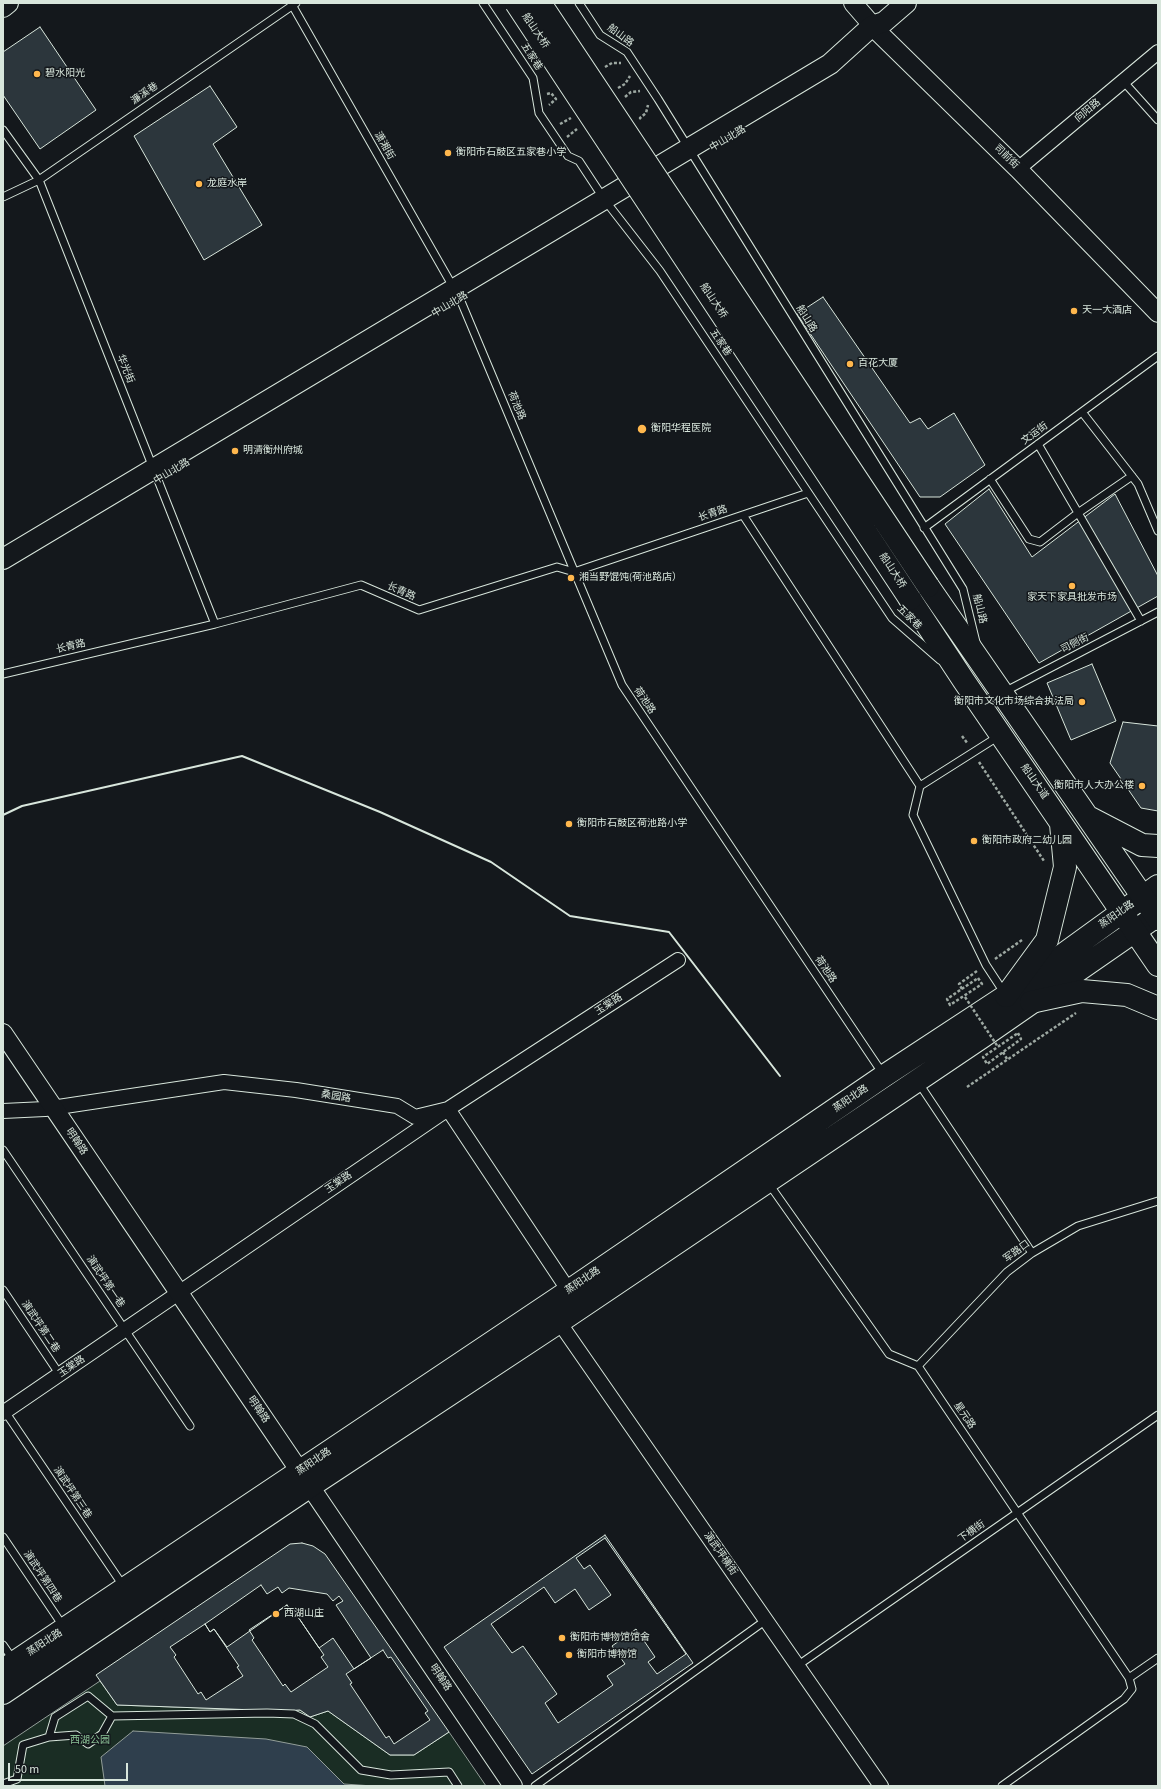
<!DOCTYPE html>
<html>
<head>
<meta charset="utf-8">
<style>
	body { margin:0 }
	#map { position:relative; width:1161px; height:1789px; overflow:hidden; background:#14181c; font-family:"Source Sans 3",sans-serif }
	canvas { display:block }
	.frame { position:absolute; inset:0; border:4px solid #d8e6dc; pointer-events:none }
	.scale { position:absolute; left:8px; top:1763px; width:120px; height:18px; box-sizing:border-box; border:2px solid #d8e6dc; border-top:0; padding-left:5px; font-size:12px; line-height:14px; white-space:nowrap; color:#d8e6dc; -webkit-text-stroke:3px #14181c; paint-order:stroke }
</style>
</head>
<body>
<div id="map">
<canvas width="1161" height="1789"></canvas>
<div class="frame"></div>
<div class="scale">50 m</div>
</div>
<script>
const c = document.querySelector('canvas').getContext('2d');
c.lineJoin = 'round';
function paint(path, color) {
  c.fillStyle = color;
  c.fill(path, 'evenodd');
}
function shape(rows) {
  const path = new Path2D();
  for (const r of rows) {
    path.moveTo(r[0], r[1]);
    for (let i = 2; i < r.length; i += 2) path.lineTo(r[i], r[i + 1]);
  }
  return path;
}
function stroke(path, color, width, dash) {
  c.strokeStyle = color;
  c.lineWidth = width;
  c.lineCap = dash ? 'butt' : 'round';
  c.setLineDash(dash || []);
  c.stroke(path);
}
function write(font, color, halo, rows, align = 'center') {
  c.font = font + ' "Source Sans 3","Noto Sans SC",sans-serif';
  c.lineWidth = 3;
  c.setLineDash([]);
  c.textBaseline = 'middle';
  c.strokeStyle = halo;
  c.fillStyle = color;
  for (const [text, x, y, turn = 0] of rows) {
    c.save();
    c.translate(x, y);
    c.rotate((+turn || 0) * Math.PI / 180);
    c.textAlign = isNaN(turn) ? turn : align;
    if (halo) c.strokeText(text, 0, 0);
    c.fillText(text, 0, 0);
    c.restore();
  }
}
const green = shape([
	[100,1681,117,1705,285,1711,300,1710,310,1717,328,1711,390,1755,414,1755,449,1732,486,1786,3,1786,3,1746,100,1681]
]);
paint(green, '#1a2d24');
stroke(green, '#939e99', 1);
const water = shape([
	[133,1731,266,1739,307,1747,344,1784,373,1786,105,1786,101,1757,133,1731]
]);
paint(water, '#2f3f4d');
stroke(water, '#939e99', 1);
const building = shape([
	[40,27,96,110,40,149,3,95,3,52,40,27],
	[210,86,237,127,213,144,262,225,204,260,134,136,210,86],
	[823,297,910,423,920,418,928,429,954,413,985,465,940,497,920,497,797,314,823,297],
	[989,489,1032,557,1115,494,1158,576,1158,596,1039,663,945,524,989,489],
	[1092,664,1116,721,1071,740,1047,683,1092,664],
	[1123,722,1158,726,1158,811,1141,808,1110,763,1123,722],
	[605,1535,693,1663,532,1774,444,1647,605,1535],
	[605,1538,686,1654,657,1674,648,1662,655,1657,636,1629,612,1646,625,1664,607,1676,613,1685,558,1723,545,1703,557,1694,523,1646,512,1653,491,1624,544,1587,555,1603,575,1589,589,1610,611,1595,590,1565,584,1569,576,1558,605,1538],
	[302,1543,313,1546,325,1554,449,1732,414,1755,390,1755,328,1711,310,1717,300,1710,285,1711,117,1705,96,1675,290,1544,302,1543],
	[261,1585,267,1594,278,1587,282,1593,289,1588,327,1594,333,1601,339,1596,343,1601,336,1605,371,1658,354,1669,333,1638,319,1648,294,1611,292,1612,287,1605,227,1647,214,1629,210,1632,205,1624,261,1585],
	[287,1605,292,1612,294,1611,324,1655,321,1657,328,1667,291,1692,285,1684,283,1686,252,1640,254,1638,249,1630,287,1605],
	[205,1624,210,1632,214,1629,239,1666,237,1667,243,1676,206,1700,201,1692,198,1694,174,1657,176,1655,170,1647,205,1624],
	[383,1650,388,1658,391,1657,428,1711,425,1713,430,1720,394,1744,389,1736,386,1738,350,1684,352,1683,346,1674,383,1650]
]);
paint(building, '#2c363c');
stroke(building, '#d8e6dc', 1);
const service = shape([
	[291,3,460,299,622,685,883,1074],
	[483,3,533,78,539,113,568,156,579,161,604,199,660,271,892,618,940,660],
	[579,3,600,35,627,52,658,99,963,589,976,642],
	[1123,81,1158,120],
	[3,130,39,180,215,624],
	[3,197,39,180,296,3],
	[1082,412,1138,484,1158,531],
	[1038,444,1141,621],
	[990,479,1029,539,1040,542,1078,513,1132,476],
	[743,515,920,786,913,815,986,965,1005,994],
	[924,528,1158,356],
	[3,674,215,624,361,585,419,610,557,567,574,572,808,493],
	[1004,692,1158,612],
	[920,786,999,736],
	[918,1082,1032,1253],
	[3,1150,190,1426],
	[769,1184,889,1354,918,1366,1129,1678],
	[3,1290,60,1375],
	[918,1366,1007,1272,1032,1253,1078,1226,1158,1201],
	[4,1410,124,1587],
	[3,1537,63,1626],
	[3,1645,14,1661],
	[797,1666,1158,1415],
	[49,1737,55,1717,88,1696,112,1716],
	[3,1784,17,1779,23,1745,49,1737,76,1735,88,1744,102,1734,112,1716,267,1713,294,1714,315,1724,361,1770,391,1775,449,1772,458,1786],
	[535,1786,766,1620],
	[1002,1786,1124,1699,1132,1689,1129,1678,1158,1658]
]);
const minor = shape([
	[1018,169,1158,52],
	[3,1111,45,1109,224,1082,296,1090,397,1106,415,1117,448,1109,569,1291],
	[559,1322,881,1786],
	[3,1413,448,1109,678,960]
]);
const tertiary = shape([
	[853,3,879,33,1018,169,1158,313],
	[3,1033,513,1786]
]);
const secondary = shape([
	[3,7,8,3],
	[3,559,830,64,872,26,884,22,906,3]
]);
const primary = shape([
	[3,1670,569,1291,884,1076,1006,996,1158,886],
	[3,1693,303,1491,559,1322,982,1037,1158,915]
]);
const trunk = shape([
	[928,586,1158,919],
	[910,599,964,681,1158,965],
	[1090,818,1142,845,1158,846],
	[1006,996,1047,940,1065,867,1061,824],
	[1031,1002,1082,991,1127,995,1158,1008]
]);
stroke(service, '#d8e6dc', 9);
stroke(minor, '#d8e6dc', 16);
stroke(tertiary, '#d8e6dc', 20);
stroke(secondary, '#d8e6dc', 22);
stroke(primary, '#d8e6dc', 24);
stroke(trunk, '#d8e6dc', 24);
stroke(shape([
	[605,67,612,63,621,63],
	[618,88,625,84,630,76],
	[547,94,551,93,556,99,549,105],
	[625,97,631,92,640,91],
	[641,119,640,118,646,113,648,105],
	[560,124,571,118],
	[567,137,577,129],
	[962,736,968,744],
	[979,762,1044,861],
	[995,959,1022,940],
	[978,978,982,984,950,1005,947,999,978,978],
	[962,989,959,984,977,971],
	[1018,1033,1021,1039,987,1064,983,1057,1018,1033],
	[1003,1052,1007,1059],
	[967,1087,1076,1013]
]), '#9da8a2', 2.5, [3, 2]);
stroke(service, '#14181c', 7);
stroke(minor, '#14181c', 14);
stroke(tertiary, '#14181c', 18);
stroke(secondary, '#14181c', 20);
stroke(primary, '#14181c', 22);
stroke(trunk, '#14181c', 22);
const trunkBridge = shape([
	[516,3,910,599],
	[540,3,928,586]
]);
stroke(trunkBridge, '#d8e6dc', 24, []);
stroke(shape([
	[965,997,998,1047]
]), '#9da8a2', 2.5, [3, 2]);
stroke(trunkBridge, '#14181c', 22);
stroke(shape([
	[3,815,22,806,242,756,380,812,491,862,570,916,669,932,780,1076]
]), '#d8e6dc', 2);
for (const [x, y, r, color] of [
	[37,74,4,"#ffb74d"],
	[448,153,4,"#ffb74d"],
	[199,184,4,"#ffb74d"],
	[1074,311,4,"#ffb74d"],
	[850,364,4,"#ffb74d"],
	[642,429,5,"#ffb74d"],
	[235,451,4,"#ffb74d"],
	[571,578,4,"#ffb74d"],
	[1072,586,4,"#ffb74d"],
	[1082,702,4,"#ffb74d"],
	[1142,786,4,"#ffb74d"],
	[569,824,4,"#ffb74d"],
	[974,841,4,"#ffb74d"],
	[276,1614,4,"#ffb74d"],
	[562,1638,4,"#ffb74d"],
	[569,1655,4,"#ffb74d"]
]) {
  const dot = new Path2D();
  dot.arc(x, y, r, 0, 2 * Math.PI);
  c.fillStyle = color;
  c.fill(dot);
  stroke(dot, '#14181c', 1.5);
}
write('10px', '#d8e6dc', '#14181c', [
	["船山大桥",535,31,56],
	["船山路",620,36,37],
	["五家巷",531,57,57],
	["濂溪巷",145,94,-34],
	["向阳路",1088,111,-40],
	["中山北路",728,139,-31],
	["潇湘街",384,146,60],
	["司前街",1006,157,44],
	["船山大桥",713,301,56],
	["中山北路",450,305,-31],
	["船山路",806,319,58],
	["五家巷",720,343,56],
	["华光街",125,369,68],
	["荷池路",516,406,67],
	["文运街",1035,434,-36],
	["中山北路",172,472,-31],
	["长青路",713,514,-19],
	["船山大桥",892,571,57],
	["长青路",401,592,24],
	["船山路",979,609,76],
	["五家巷",909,618,45],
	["司侧街",1075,644,-27],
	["长青路",71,647,-13],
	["荷池路",644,701,56],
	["船山大道",1034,782,55],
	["蒸阳北路",1117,915,-35],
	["荷池路",825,970,56],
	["玉棠路",609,1005,-33],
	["桑园路",336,1097,9],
	["蒸阳北路",851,1099,-34],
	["明翰路",76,1142,56],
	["玉棠路",339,1183,-34],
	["军路口",1017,1252,-36],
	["蒸阳北路",583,1281,-34],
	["演武坪第一巷",105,1282,56],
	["演武坪第二巷",40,1327,56],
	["玉棠路",72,1367,-34],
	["明翰路",258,1410,56],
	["星元路",964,1416,56],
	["蒸阳北路",314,1462,-34],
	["演武坪第三巷",72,1493,56],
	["下横街",972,1532,-35],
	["演武坪横街",720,1554,55],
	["演武坪第四巷",42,1577,56],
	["蒸阳北路",45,1643,-33],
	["明翰路",440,1678,56]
]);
write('10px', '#d8e6dc', '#14181c', [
	["碧水阳光",45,74],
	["衡阳市石鼓区五家巷小学",456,153],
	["龙庭水岸",207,184],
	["天一大酒店",1082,311],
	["百花大厦",858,364],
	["衡阳华程医院",651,429],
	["明清衡州府城",243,451],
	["湘当野馄饨(荷池路店）",579,578],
	["家天下家具批发市场",1072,598,"center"],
	["衡阳市文化市场综合执法局",1074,702,"right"],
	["衡阳市人大办公楼",1134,786,"right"],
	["衡阳市石鼓区荷池路小学",577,824],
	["衡阳市政府二幼儿园",982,841],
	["西湖山庄",284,1614],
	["衡阳市博物馆馆舍",570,1638],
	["衡阳市博物馆",577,1655]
], 'left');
write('10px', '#8ac095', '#14181c', [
	["西湖公园",90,1741]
]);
</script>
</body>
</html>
